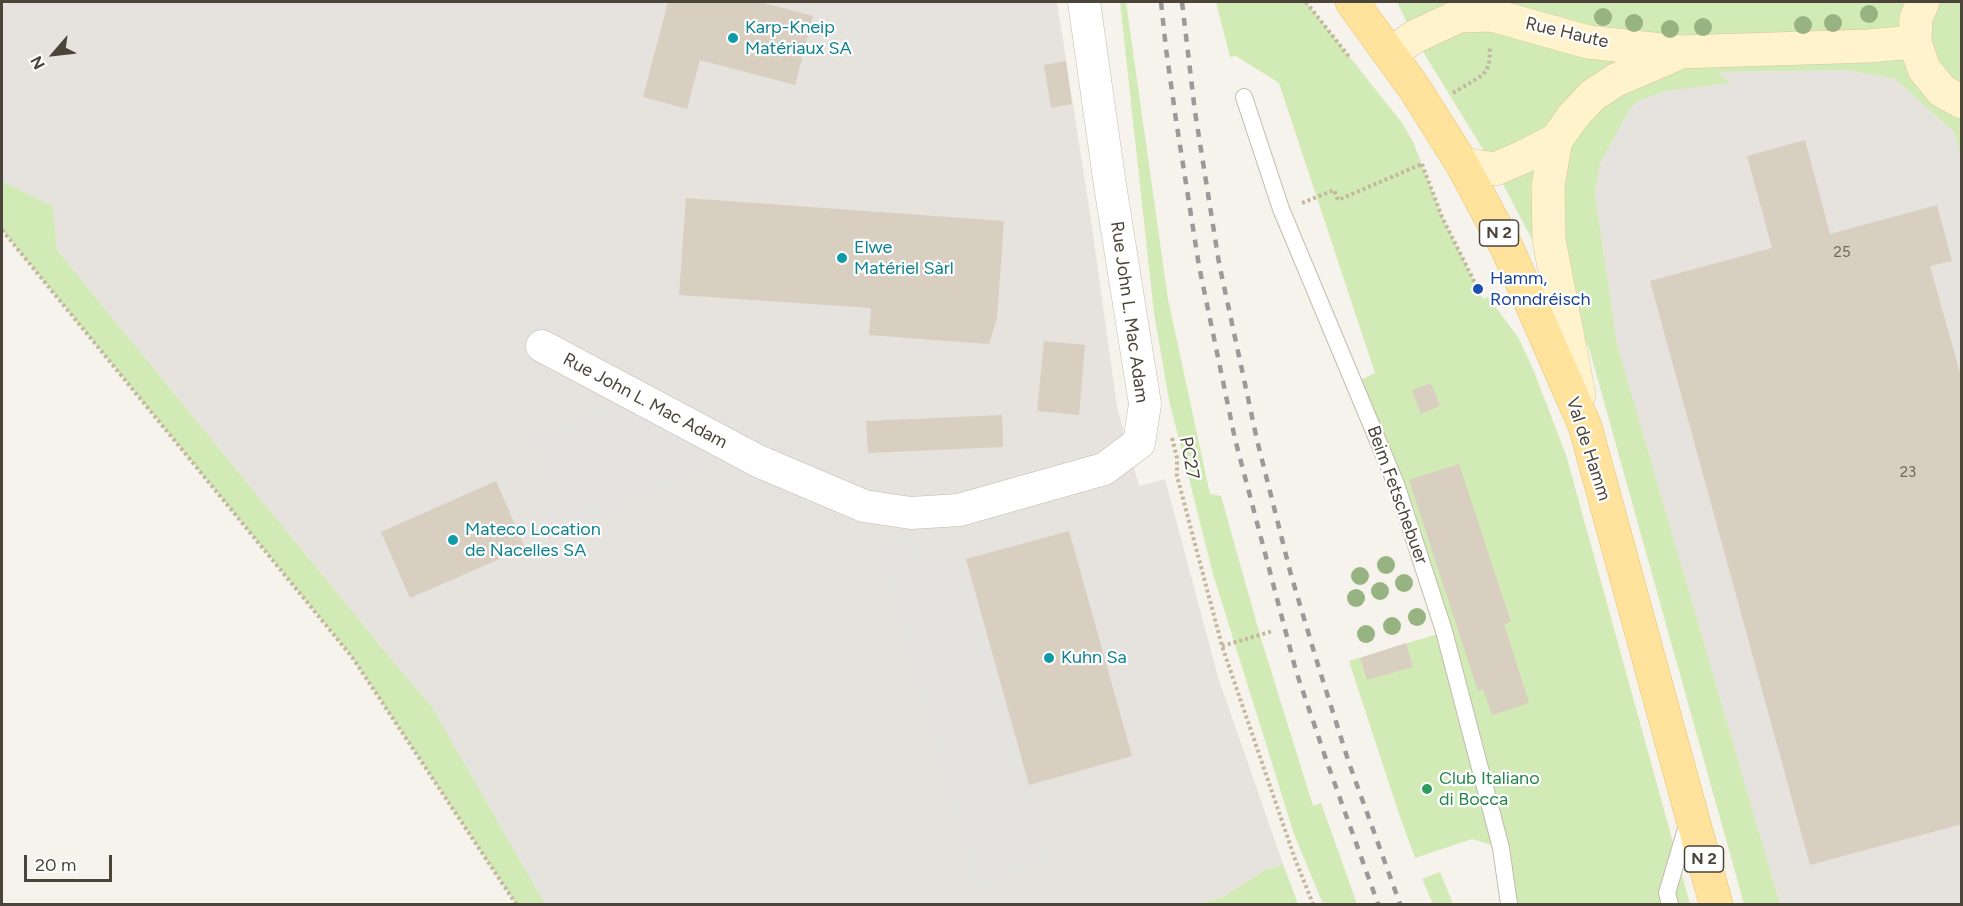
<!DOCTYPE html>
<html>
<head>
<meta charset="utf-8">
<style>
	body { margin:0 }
	#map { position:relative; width:1963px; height:906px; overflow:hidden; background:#f6f3ec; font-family:Figtree,sans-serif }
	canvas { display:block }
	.frame { position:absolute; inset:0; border:3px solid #4b4439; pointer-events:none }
	.north { position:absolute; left:24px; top:24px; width:60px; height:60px; -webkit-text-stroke:4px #fff; paint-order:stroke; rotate:242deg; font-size:16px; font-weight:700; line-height:24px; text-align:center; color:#4b4439 }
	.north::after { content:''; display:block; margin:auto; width:21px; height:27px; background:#4b4439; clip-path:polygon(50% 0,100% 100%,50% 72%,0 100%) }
	.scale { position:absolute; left:24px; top:855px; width:88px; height:27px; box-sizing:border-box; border:3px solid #4b4439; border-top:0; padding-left:8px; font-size:18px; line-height:21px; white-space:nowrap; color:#4b4439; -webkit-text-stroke:4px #fff; paint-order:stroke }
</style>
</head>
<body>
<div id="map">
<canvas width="1963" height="906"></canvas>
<div class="frame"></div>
<div class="north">N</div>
<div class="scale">20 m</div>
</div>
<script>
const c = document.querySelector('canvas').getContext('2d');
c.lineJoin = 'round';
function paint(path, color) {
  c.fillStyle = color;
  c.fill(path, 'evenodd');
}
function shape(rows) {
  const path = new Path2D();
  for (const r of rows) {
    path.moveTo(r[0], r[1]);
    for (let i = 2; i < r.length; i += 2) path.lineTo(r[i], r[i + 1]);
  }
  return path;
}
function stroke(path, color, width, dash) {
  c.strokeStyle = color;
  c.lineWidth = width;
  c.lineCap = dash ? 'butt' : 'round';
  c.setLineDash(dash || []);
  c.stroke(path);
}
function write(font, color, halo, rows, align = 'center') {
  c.font = font + ' Figtree,sans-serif';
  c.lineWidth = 4.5;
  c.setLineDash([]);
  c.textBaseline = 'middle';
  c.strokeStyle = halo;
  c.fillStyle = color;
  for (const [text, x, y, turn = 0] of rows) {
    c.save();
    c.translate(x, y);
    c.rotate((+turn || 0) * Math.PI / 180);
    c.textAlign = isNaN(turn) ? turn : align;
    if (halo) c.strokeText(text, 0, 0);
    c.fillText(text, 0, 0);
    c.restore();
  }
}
paint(shape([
	[2,2,1057,2,1092,227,1117,407,1139,486,1165,479,1218,677,1283,864,1265,870,1225,896,1199,904,545,904,432,707,387,654,57,250,53,206,2,181],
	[1847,70,1895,79,1954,132,1962,156,1961,904,1780,904,1617,344,1595,194,1600,164,1628,112,1636,102,1666,91,1730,82,1717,72]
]), '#e6e2dd');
paint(shape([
	[1120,2,1126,2,1168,299,1210,494,1221,496,1260,635,1313,806,1321,803,1357,904,1323,904,1294,834,1213,574,1169,400,1154,313],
	[1216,2,1306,2,1403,124,1414,144,1442,217,1483,299,1488,297,1518,337,1533,369,1566,455,1690,904,1509,904,1501,848,1472,839,1415,858,1399,814,1349,661,1444,632,1354,383,1375,373,1279,83,1236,56,1230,57],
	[1397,2,1961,2,1961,156,1954,132,1895,79,1847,70,1718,72,1731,83,1666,91,1636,102,1628,112,1600,164,1595,194,1617,344,1780,904,1744,904,1589,348,1495,169,1414,37],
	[2,181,53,206,57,250,387,654,432,707,545,904,516,904,352,657,2,230],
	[1283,864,1298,904,1200,904,1225,896,1265,870],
	[1440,872,1453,904,1433,904,1422,879]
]), '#d2eab5');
paint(shape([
	[611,402,698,448,707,468,573,526,533,439],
	[916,533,926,565,964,554,966,559,1050,861,975,889,877,544]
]), '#e5e3e0');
paint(shape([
	[668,2,760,2,813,16,795,85,700,60,687,109,643,97],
	[1066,61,1072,104,1051,108,1044,65],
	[1805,140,1830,234,1937,205,1952,261,1930,266,1962,380,1962,824,1810,865,1650,281,1772,248,1747,156],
	[686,198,1004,221,997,318,989,344,869,335,871,308,679,295],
	[1044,341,1085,345,1079,415,1037,411],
	[1431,383,1440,406,1421,414,1412,390],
	[1002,415,1003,447,868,453,866,421],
	[1459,464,1511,622,1504,624,1529,703,1492,715,1483,689,1478,691,1409,480],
	[496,481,525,548,410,598,381,532],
	[1069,531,1132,756,1029,785,966,559],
	[1406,643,1413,667,1367,680,1360,658]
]), '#d8cfc1');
const service = shape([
	[1244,97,1281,209,1396,484,1444,631,1501,848,1509,904],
	[1670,904,1667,893,1688,822]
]);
const minor = shape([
	[542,346,758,461,864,506,911,513,959,510,1104,469,1139,443,1145,404,1110,185,1084,2]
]);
const secondary = shape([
	[1923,2,1916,18,1915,42,1924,69,1942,91,1962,102],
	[1391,53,1414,37,1459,16,1492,15,1588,42,1680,52,1868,46,1915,42],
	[1556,140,1548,186,1549,240,1579,395],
	[1462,164,1495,169,1523,157,1556,140,1574,115,1593,95,1616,80,1679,53]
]);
const primary = shape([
	[1352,2,1415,89,1462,164,1507,248,1585,426,1716,904]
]);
stroke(service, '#c2bbae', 18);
stroke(minor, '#c2bbae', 33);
stroke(secondary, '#d6c79b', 34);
stroke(primary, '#e6c16a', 34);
stroke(shape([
	[1306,2,1350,58],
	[1453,93,1483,75,1489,65,1490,47],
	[1422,164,1442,217,1478,289],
	[1302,203,1334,190,1338,200,1422,164],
	[2,230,352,657,516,904],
	[1172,438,1177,458,1177,476,1222,646,1295,859,1313,904],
	[1222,646,1273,631]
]), '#c4b79f', 4, [3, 3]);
stroke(service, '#fff', 16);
stroke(minor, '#fff', 32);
stroke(secondary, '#fff3cd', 33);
stroke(primary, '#ffe39c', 33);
stroke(shape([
	[1161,2,1166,49,1176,120,1199,266,1235,439,1296,671,1328,765,1378,904],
	[1182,2,1195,112,1219,263,1257,440,1291,575,1318,665,1349,763,1400,904]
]), '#9a9a9a', 4.5, [8, 8]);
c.fillStyle = '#97b381';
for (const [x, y] of [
	[1869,14],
	[1603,17],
	[1634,23],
	[1833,23],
	[1803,25],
	[1703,27],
	[1670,29],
	[1386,565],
	[1360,576],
	[1404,583],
	[1380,591],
	[1356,598],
	[1417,617],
	[1392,626],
	[1366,634]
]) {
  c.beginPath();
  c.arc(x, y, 9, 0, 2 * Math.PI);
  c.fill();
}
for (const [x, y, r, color] of [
	[733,38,6,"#0f9aa8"],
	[842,258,6,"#0f9aa8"],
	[1478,289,6,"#1a4fb4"],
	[453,540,6,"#0f9aa8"],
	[1049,658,6,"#0f9aa8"],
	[1427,789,6,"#2e9e5b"]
]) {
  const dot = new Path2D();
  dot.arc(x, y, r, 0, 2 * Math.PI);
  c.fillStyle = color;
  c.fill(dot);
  stroke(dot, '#fff', 2);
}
write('15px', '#6e675b', null, [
	["25",1842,253],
	["23",1908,473]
]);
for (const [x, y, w] of [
	[1499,233,39],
	[1704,859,39]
]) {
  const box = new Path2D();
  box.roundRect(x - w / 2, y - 13, w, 26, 4.5);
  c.fillStyle = '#fff';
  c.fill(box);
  stroke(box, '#4b4439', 1.5);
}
write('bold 16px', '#4b4439', null, [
	["N 2",1499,233],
	["N 2",1704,859]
]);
write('18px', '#0d838f', '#fff', [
	["Karp-Kneip",745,28],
	["Matériaux SA",745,49],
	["Elwe",854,248],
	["Matériel Sàrl",854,269],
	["Mateco Location",465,530],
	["de Nacelles SA",465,551],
	["Kuhn Sa",1061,658]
], 'left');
write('18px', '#4b4439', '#fff', [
	["Rue Haute",1567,33,13],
	["Rue John L. Mac Adam",1129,312,82],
	["Rue John L. Mac Adam",645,401,28],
	["Val de Hamm",1588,449,72],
	["PC27",1189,458,80],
	["Beim Fetschebuer",1397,495,70]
]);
write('18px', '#164399', '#fff', [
	["Hamm,",1490,279],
	["Ronndréisch",1490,300]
], 'left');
write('18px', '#27864d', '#fff', [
	["Club Italiano",1439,779],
	["di Bocca",1439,800]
], 'left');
</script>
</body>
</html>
